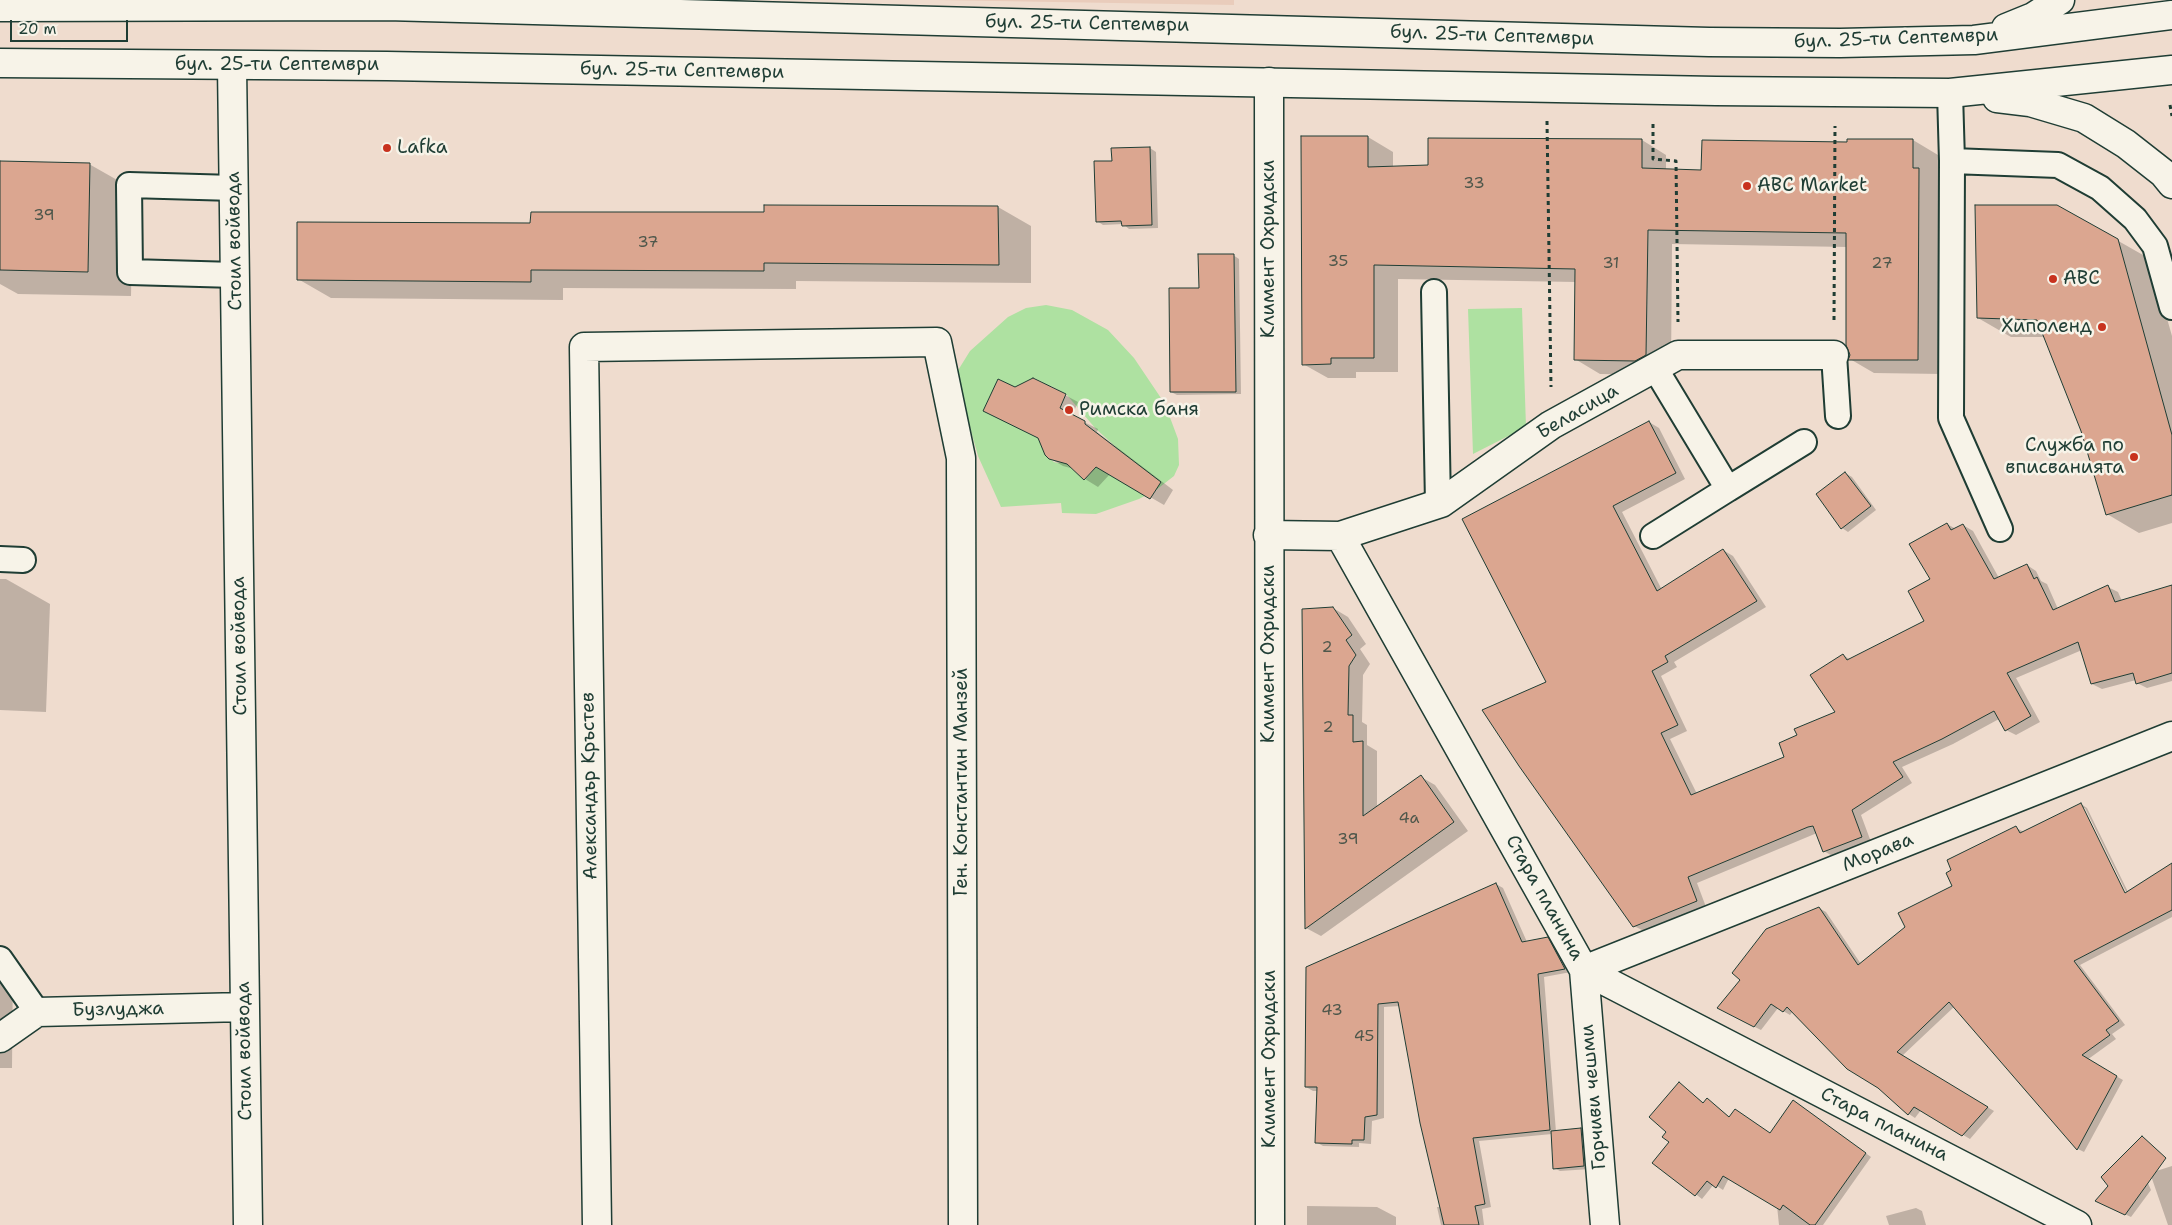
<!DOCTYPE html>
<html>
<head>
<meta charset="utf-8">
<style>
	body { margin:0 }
	#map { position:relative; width:2172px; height:1225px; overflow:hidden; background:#efdcce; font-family:"Shantell Sans",sans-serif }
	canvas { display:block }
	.scale { position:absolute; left:10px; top:20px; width:118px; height:22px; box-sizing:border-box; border:2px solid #1f3d34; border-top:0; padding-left:6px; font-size:15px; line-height:18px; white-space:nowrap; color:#1f3d34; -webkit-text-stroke:4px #f7f3e8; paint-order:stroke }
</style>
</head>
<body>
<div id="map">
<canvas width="2172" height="1225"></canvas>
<div class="scale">20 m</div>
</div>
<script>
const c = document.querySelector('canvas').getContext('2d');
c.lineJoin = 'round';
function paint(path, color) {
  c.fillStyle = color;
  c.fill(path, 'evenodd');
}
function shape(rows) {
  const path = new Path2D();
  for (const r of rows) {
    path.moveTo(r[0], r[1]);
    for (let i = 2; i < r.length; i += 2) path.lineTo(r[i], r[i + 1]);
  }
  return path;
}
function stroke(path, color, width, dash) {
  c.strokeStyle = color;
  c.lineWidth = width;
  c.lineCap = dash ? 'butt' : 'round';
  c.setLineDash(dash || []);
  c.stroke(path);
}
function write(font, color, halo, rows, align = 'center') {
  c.font = font + ' "Shantell Sans",sans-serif';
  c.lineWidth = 5;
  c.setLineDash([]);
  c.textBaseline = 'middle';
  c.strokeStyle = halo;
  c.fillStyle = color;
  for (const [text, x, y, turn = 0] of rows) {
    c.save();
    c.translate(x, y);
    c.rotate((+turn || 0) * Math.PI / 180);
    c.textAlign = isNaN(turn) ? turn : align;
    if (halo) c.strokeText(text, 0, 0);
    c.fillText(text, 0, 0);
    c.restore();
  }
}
paint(shape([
	[936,0,1234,0,1234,5]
]), '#e9ccbb');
paint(shape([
	[1046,305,1072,310,1108,330,1134,358,1165,404,1178,439,1179,465,1174,476,1156,490,1139,499,1096,514,1062,513,1061,503,1001,507,978,456,963,402,952,380,970,351,1008,317,1026,308],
	[1034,378,1042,382,1047,390,1051,386,1066,394,1096,429,1116,447,1100,469,1096,467,1085,480,1071,468,1083,453,1058,463,1054,462,1045,455,1043,440,984,411,989,398,1020,390,1025,382],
	[1522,308,1526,427,1473,454,1468,309]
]), '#aee1a1');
paint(shape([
	[1368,137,1393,152,1393,167,1429,166,1642,140,1666,155,1666,170,1702,171,1848,143,1848,140,1913,140,1938,155,1938,180,1943,183,1942,374,1874,373,1850,359,1848,247,1672,244,1671,369,1660,375,1600,374,1575,359,1576,282,1398,279,1398,372,1356,372,1356,378,1328,378,1303,364],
	[1150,148,1156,152,1158,228,1129,229,1123,224,1103,225,1097,221,1113,162],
	[0,162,89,164,133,189,131,296,18,294,0,284],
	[766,206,998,207,1031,226,1031,283,796,281,796,289,563,288,563,300,331,298,298,279,531,224,766,214],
	[2057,206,2150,259,2172,336,2172,523,2139,533,2107,514,2082,430,2045,337,2011,337,1978,318],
	[1233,255,1239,259,1241,394,1177,395,1171,392,1200,289],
	[1015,389,1065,395,1078,402,1072,416,1098,429,1097,432,1173,490,1164,505,1110,474,1098,487,1085,479,1074,469,1063,466,1049,458,1040,439,985,411],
	[1649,422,1659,428,1685,479,1622,512,1662,590,1723,550,1733,556,1766,607,1674,662,1677,667,1661,676,1687,731,1670,739,1697,794,1786,758,1799,736,1837,712,1843,655,1851,660,1926,622,1932,580,1947,524,1956,529,1963,525,1973,531,1999,578,2027,565,2036,571,2041,581,2047,584,2058,609,2108,587,2118,592,2122,601,2172,586,2172,681,2147,688,2137,683,2136,680,2102,689,2092,684,2082,650,2016,678,2040,722,2016,735,2006,730,1999,719,1953,744,1902,767,1912,783,1861,815,1871,842,1834,857,1824,851,1817,833,1697,883,1706,907,1644,931,1634,926,1548,683,1463,520],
	[1845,473,1852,477,1876,510,1848,532,1842,528],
	[0,579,6,579,50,604,46,712,0,710],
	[1333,608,1348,617,1366,644,1360,649,1370,664,1363,675,1362,722,1367,725,1367,745,1377,751,1377,807,1421,777,1435,785,1468,831,1321,936,1306,928,1304,610],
	[2081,804,2087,808,2128,892,2172,865,2172,917,2080,965,2125,1025,2112,1034,2116,1039,2087,1060,2123,1080,2084,1152,2078,1149,1955,1006,1902,1056,1994,1111,1970,1139,1921,1110,1915,1118,1909,1114,1793,1011,1790,1015,1778,1008,1761,1030,1725,1012,1819,908,1826,912,1861,964,1954,887,2016,828,2024,832],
	[2082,808,2085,808,2129,898,2126,899],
	[1496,884,1503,888,1527,942,1547,939,1554,943,1571,972,1544,977,1556,1132,1580,1129,1586,1132,1590,1169,1560,1171,1554,1168,1552,1134,1479,1141,1491,1207,1482,1209,1484,1225,1441,1225,1437,1207,1441,1207,1400,1006,1384,1007,1384,1118,1372,1121,1371,1144,1359,1143,1359,1147,1323,1146,1316,1142,1318,1091,1313,1091,1306,1087,1307,968],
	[0,952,13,960,12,1068,0,1068],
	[1680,1084,1704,1103,1707,1099,1731,1118,1771,1135,1799,1105,1871,1157,1823,1225,1779,1225,1777,1206,1729,1178,1723,1190,1714,1184,1702,1199,1654,1162,1670,1142,1668,1132],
	[2135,1154,2151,1190,2131,1217,2103,1204,2110,1186],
	[2172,1166,2172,1225,2168,1225,2150,1173],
	[1307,1206,1377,1207,1396,1217,1396,1225,1307,1225],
	[1916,1208,1922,1211,1926,1225,1889,1225,1886,1216]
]), '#0003');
const building = shape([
	[1301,136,1368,136,1368,167,1428,165,1428,138,1642,139,1642,168,1701,170,1702,140,1847,142,1847,139,1913,139,1913,168,1919,168,1918,360,1848,360,1850,355,1846,345,1846,233,1648,230,1646,355,1635,361,1574,360,1575,269,1374,265,1374,358,1331,358,1331,364,1302,365,1301,136],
	[1150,147,1152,225,1122,226,1121,221,1096,222,1094,161,1112,161,1111,148,1150,147],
	[0,161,90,163,88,272,0,270,0,161],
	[764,205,998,206,999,265,764,263,764,271,531,270,531,282,297,280,297,222,530,223,531,212,764,212,764,205],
	[1975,205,2057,205,2118,239,2172,435,2172,495,2106,515,2081,431,2037,320,1977,318,1975,205],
	[1198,254,1234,254,1236,392,1170,392,1169,288,1199,288,1198,254],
	[1033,378,1066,394,1060,408,1085,421,1085,424,1161,482,1150,499,1096,467,1084,480,1067,464,1049,459,1045,455,1038,438,983,411,998,379,1015,387,1033,378],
	[1649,421,1676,473,1613,506,1657,591,1723,549,1757,601,1665,656,1668,662,1652,671,1678,725,1661,733,1691,795,1784,757,1779,743,1797,735,1794,729,1835,712,1810,675,1843,654,1847,660,1924,621,1908,591,1930,579,1909,544,1947,523,1951,530,1963,524,1994,579,2027,564,2034,579,2037,577,2053,610,2108,585,2115,602,2172,585,2172,673,2136,684,2133,673,2091,684,2078,642,2007,673,2031,716,2005,731,1994,711,1942,739,1893,762,1903,777,1852,810,1862,837,1823,852,1813,826,1808,827,1688,877,1697,901,1633,927,1519,766,1482,710,1546,682,1462,519,1649,421],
	[1845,472,1871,506,1841,529,1816,494,1845,472],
	[1333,607,1352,635,1346,640,1356,655,1349,666,1348,715,1353,715,1353,742,1363,741,1363,816,1421,775,1454,822,1305,929,1302,609,1333,607],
	[2081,803,2125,893,2172,863,2172,910,2074,961,2119,1021,2106,1030,2110,1035,2082,1055,2117,1076,2077,1150,1949,1002,1897,1052,1988,1107,1962,1136,1914,1107,1908,1115,1878,1088,1847,1069,1787,1007,1783,1012,1771,1004,1754,1027,1717,1008,1740,980,1732,973,1766,929,1819,907,1858,965,1905,927,1898,913,1952,886,1946,873,1951,870,1947,860,2016,826,2020,833,2081,803],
	[1496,883,1522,942,1548,937,1565,969,1538,974,1550,1130,1473,1138,1485,1204,1475,1206,1479,1225,1444,1225,1420,1123,1398,1002,1378,1004,1377,1115,1365,1117,1364,1140,1352,1140,1352,1144,1315,1143,1317,1087,1305,1087,1306,967,1496,883],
	[1679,1082,1703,1103,1707,1098,1729,1117,1735,1109,1770,1133,1793,1100,1866,1153,1815,1225,1810,1225,1783,1205,1780,1210,1723,1176,1716,1188,1707,1181,1695,1196,1652,1163,1669,1142,1662,1137,1666,1132,1649,1117,1679,1082],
	[1581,1128,1584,1166,1553,1169,1551,1131,1581,1128],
	[2142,1136,2166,1158,2125,1215,2095,1201,2108,1186,2101,1177,2142,1136]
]);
paint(building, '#dba690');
stroke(building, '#1f3d34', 1);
const service = shape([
	[1950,93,1952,161,1951,418,2000,529],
	[1952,161,2058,165,2100,188,2135,219,2155,246,2172,307],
	[234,188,129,185,130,272,235,275],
	[1434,292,1438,504],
	[1834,355,1838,416],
	[1728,489,1804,442],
	[1653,536,1728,489,1655,368],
	[0,559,23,560],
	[0,959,37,1012]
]);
const minor = shape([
	[232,66,248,1225],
	[1269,82,1270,1225],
	[1268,535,1340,536,1584,970,2077,1225],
	[1340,536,1441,503,1551,425,1678,355,1834,355],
	[0,1038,37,1012,244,1007],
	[597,1225,584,347,937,342,961,458,963,1225],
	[1605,1225,1584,970,2172,736]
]);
const secondary = shape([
	[0,7,387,6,1709,42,1840,43,1974,40,2172,15],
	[2006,28,2033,17,2060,0],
	[0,63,387,66,1716,91,1950,93,2172,70],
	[1997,98,2030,102,2084,118,2126,144,2163,173,2172,184]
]);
stroke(service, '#1f3d34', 28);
stroke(minor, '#1f3d34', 31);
stroke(secondary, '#1f3d34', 31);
stroke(shape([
	[2170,105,2172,116],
	[1547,121,1551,387],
	[1653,124,1653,159,1676,161,1678,322],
	[1834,320,1835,126]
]), '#1f3d34', 3, [4, 4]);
stroke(service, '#f7f3e8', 24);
stroke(minor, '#f7f3e8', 28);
stroke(secondary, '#f7f3e8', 28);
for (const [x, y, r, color] of [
	[387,148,5,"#c8321e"],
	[1747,186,5,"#c8321e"],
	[2053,279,5,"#c8321e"],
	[2102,327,5,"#c8321e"],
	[1069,410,5,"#c8321e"],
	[2134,457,5,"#c8321e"]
]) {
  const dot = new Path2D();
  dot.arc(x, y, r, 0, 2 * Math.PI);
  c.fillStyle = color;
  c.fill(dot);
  stroke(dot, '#f7f3e8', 2);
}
write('16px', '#4e574b', null, [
	["33",1474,184],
	["39",44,216],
	["37",648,243],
	["35",1338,262],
	["31",1611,264],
	["27",1882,264],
	["2",1327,648],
	["2",1328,728],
	["4a",1409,819],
	["39",1348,840],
	["43",1332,1011],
	["45",1364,1037]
]);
write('19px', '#1f3d34', '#f7f3e8', [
	["бул. 25-ти Септември",1087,24,1],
	["бул. 25-ти Септември",1492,36,2],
	["бул. 25-ти Септември",1896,39,-2],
	["бул. 25-ти Септември",277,65],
	["бул. 25-ти Септември",682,71,1],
	["Стоил войвода",235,241,-91],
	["Климент Охридски",1269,249,-90],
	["Беласица",1578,412,-30],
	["Стоил войвода",240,646,-91],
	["Климент Охридски",1269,654,-90],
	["Ген. Константин Манзей",962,782,-90],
	["Александър Кръстев",590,786,-91],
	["Морава",1878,853,-22],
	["Стара планина",1544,898,61],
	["Бузлуджа",118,1010,-1],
	["Стоил войвода",245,1051,-91],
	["Климент Охридски",1270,1059,-90],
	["Горчиви чешми",1594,1097,-95],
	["Стара планина",1884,1125,27]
]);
write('19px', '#1f3d34', '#f7f3e8', [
	["Lafka",397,148],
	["ABC Market",1757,186],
	["ABC",2063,279],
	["Хиполенд",2092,327,"right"],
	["Римска баня",1079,410],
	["Служба по",2124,446,"right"],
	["вписванията",2124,468,"right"]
], 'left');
</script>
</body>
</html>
